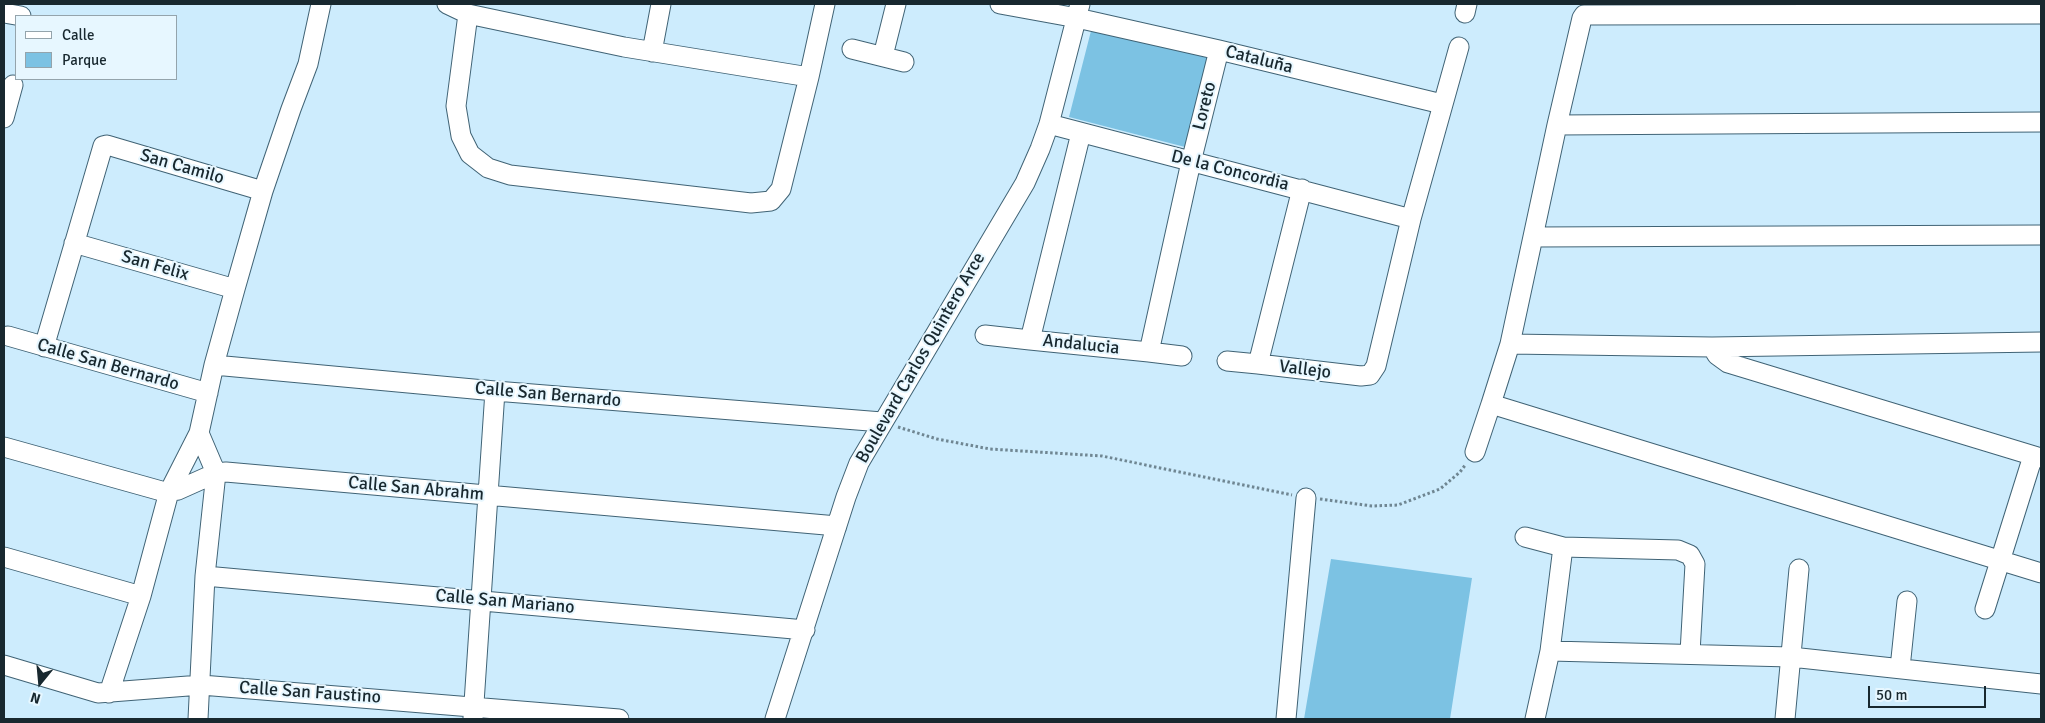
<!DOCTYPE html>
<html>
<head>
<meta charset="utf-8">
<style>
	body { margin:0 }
	#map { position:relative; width:2045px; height:723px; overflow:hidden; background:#cdecfd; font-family:Signika,sans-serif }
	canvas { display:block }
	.frame { position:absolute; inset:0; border:5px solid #18282f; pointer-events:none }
	.legend { position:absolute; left:15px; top:15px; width:162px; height:65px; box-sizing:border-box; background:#e7f7ff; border:1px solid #94a4ac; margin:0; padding:6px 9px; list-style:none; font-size:15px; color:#18282f }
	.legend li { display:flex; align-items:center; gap:10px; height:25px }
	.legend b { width:25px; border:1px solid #94a4ac }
	.north { position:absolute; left:15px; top:658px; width:50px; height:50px; -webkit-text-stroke:4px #e7f7ff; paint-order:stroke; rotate:197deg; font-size:14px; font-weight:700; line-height:20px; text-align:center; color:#18282f }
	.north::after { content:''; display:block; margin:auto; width:18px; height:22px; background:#18282f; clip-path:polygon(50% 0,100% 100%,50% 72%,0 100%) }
	.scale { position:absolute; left:1868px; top:686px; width:118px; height:22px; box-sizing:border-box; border:2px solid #18282f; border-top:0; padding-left:6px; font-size:15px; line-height:18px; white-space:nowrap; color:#18282f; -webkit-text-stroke:4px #e7f7ff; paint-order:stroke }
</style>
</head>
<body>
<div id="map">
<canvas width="2045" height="723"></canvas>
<div class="frame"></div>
<ul class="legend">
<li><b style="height:6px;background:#fff"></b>Calle</li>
<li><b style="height:14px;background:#7cc2e3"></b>Parque</li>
</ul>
<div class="north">N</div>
<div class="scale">50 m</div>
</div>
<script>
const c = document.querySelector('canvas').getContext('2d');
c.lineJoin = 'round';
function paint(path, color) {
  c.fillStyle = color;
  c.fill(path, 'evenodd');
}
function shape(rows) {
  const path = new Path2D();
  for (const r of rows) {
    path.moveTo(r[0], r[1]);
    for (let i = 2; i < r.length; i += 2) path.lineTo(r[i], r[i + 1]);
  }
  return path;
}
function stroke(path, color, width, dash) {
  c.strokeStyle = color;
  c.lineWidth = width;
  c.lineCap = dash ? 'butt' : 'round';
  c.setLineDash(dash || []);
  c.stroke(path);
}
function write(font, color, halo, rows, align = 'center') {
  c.font = font + ' Signika,sans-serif';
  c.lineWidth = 4;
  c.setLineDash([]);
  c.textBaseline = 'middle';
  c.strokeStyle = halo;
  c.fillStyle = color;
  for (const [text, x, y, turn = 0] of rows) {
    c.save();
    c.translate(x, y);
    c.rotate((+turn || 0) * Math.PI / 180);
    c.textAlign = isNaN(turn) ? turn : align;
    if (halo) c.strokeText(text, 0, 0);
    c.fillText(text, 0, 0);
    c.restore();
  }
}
paint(shape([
	[1092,27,1210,54,1185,147,1069,117],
	[1331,559,1472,578,1450,719,1304,719]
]), '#7cc2e3');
const minor = shape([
	[447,4,468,14,624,47,809,77],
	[1000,4,1077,18,1219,50,1442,104],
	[4,13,21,16],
	[1465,13,1467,4],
	[468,14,456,106,461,136,470,154,488,168,510,175,751,203,771,201,781,189,809,77,825,4],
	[2041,14,1584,15,1582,18,1557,125,1510,344,1491,404,2041,573],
	[852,49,904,62],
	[652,52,661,4],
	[883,56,896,4],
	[4,118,13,85],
	[1049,124,1411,219],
	[1557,125,2041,122],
	[1081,133,1030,340,1149,352,1191,162,1219,50],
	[1302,189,1258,364,1361,376,1370,375,1376,366,1411,219,1459,47],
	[1533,237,2041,235],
	[74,243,235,289],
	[985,335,1030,340],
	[8,336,208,393],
	[1510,344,1712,347,2041,342],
	[44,347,103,146,107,145,263,191],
	[1712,347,1717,355,1728,363,2041,458],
	[1149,352,1182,356],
	[1227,361,1258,364],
	[214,365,495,391,882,422],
	[4,447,165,492,178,490,216,473,226,472,837,526],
	[1475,452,1491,404],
	[1525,537,1563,547,1678,550,1690,555,1695,564,1690,653],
	[4,557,141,596],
	[205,576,805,630],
	[1985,609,2033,456],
	[1550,651,1791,657,2041,684],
	[4,665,98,693,201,685,619,719],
	[1900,668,1907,601],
	[109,693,141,596,169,492,199,433,214,365,235,289,263,191,291,109,308,64,321,4],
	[473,718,495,391],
	[198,719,205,576,216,473,199,433],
	[775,719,846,497,859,463,1025,183,1040,149,1049,124,1080,4],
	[1286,719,1306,498],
	[1535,719,1550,651,1563,547],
	[1785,719,1799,569]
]);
stroke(minor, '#406375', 21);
stroke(shape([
	[898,427,937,439,990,449,1102,456,1292,495],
	[1320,499,1372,506,1398,505,1440,489,1460,472,1466,464]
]), '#6f8692', 3, [2.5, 2.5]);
stroke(minor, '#fff', 19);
write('18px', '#18282f', '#e7f7ff', [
	["Cataluña",1259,60,14],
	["Loreto",1205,106,-76],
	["San Camilo",182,167,16],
	["De la Concordia",1230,171,14],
	["San Felix",155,266,16],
	["Andalucia",1081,345,6],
	["Boulevard Carlos Quintero Arce",921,358,-60],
	["Calle San Bernardo",108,365,16],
	["Vallejo",1305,370,7],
	["Calle San Bernardo",548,395,5],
	["Calle San Abrahm",416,489,5],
	["Calle San Mariano",505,602,5],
	["Calle San Faustino",310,693,4]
]);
</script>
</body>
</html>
